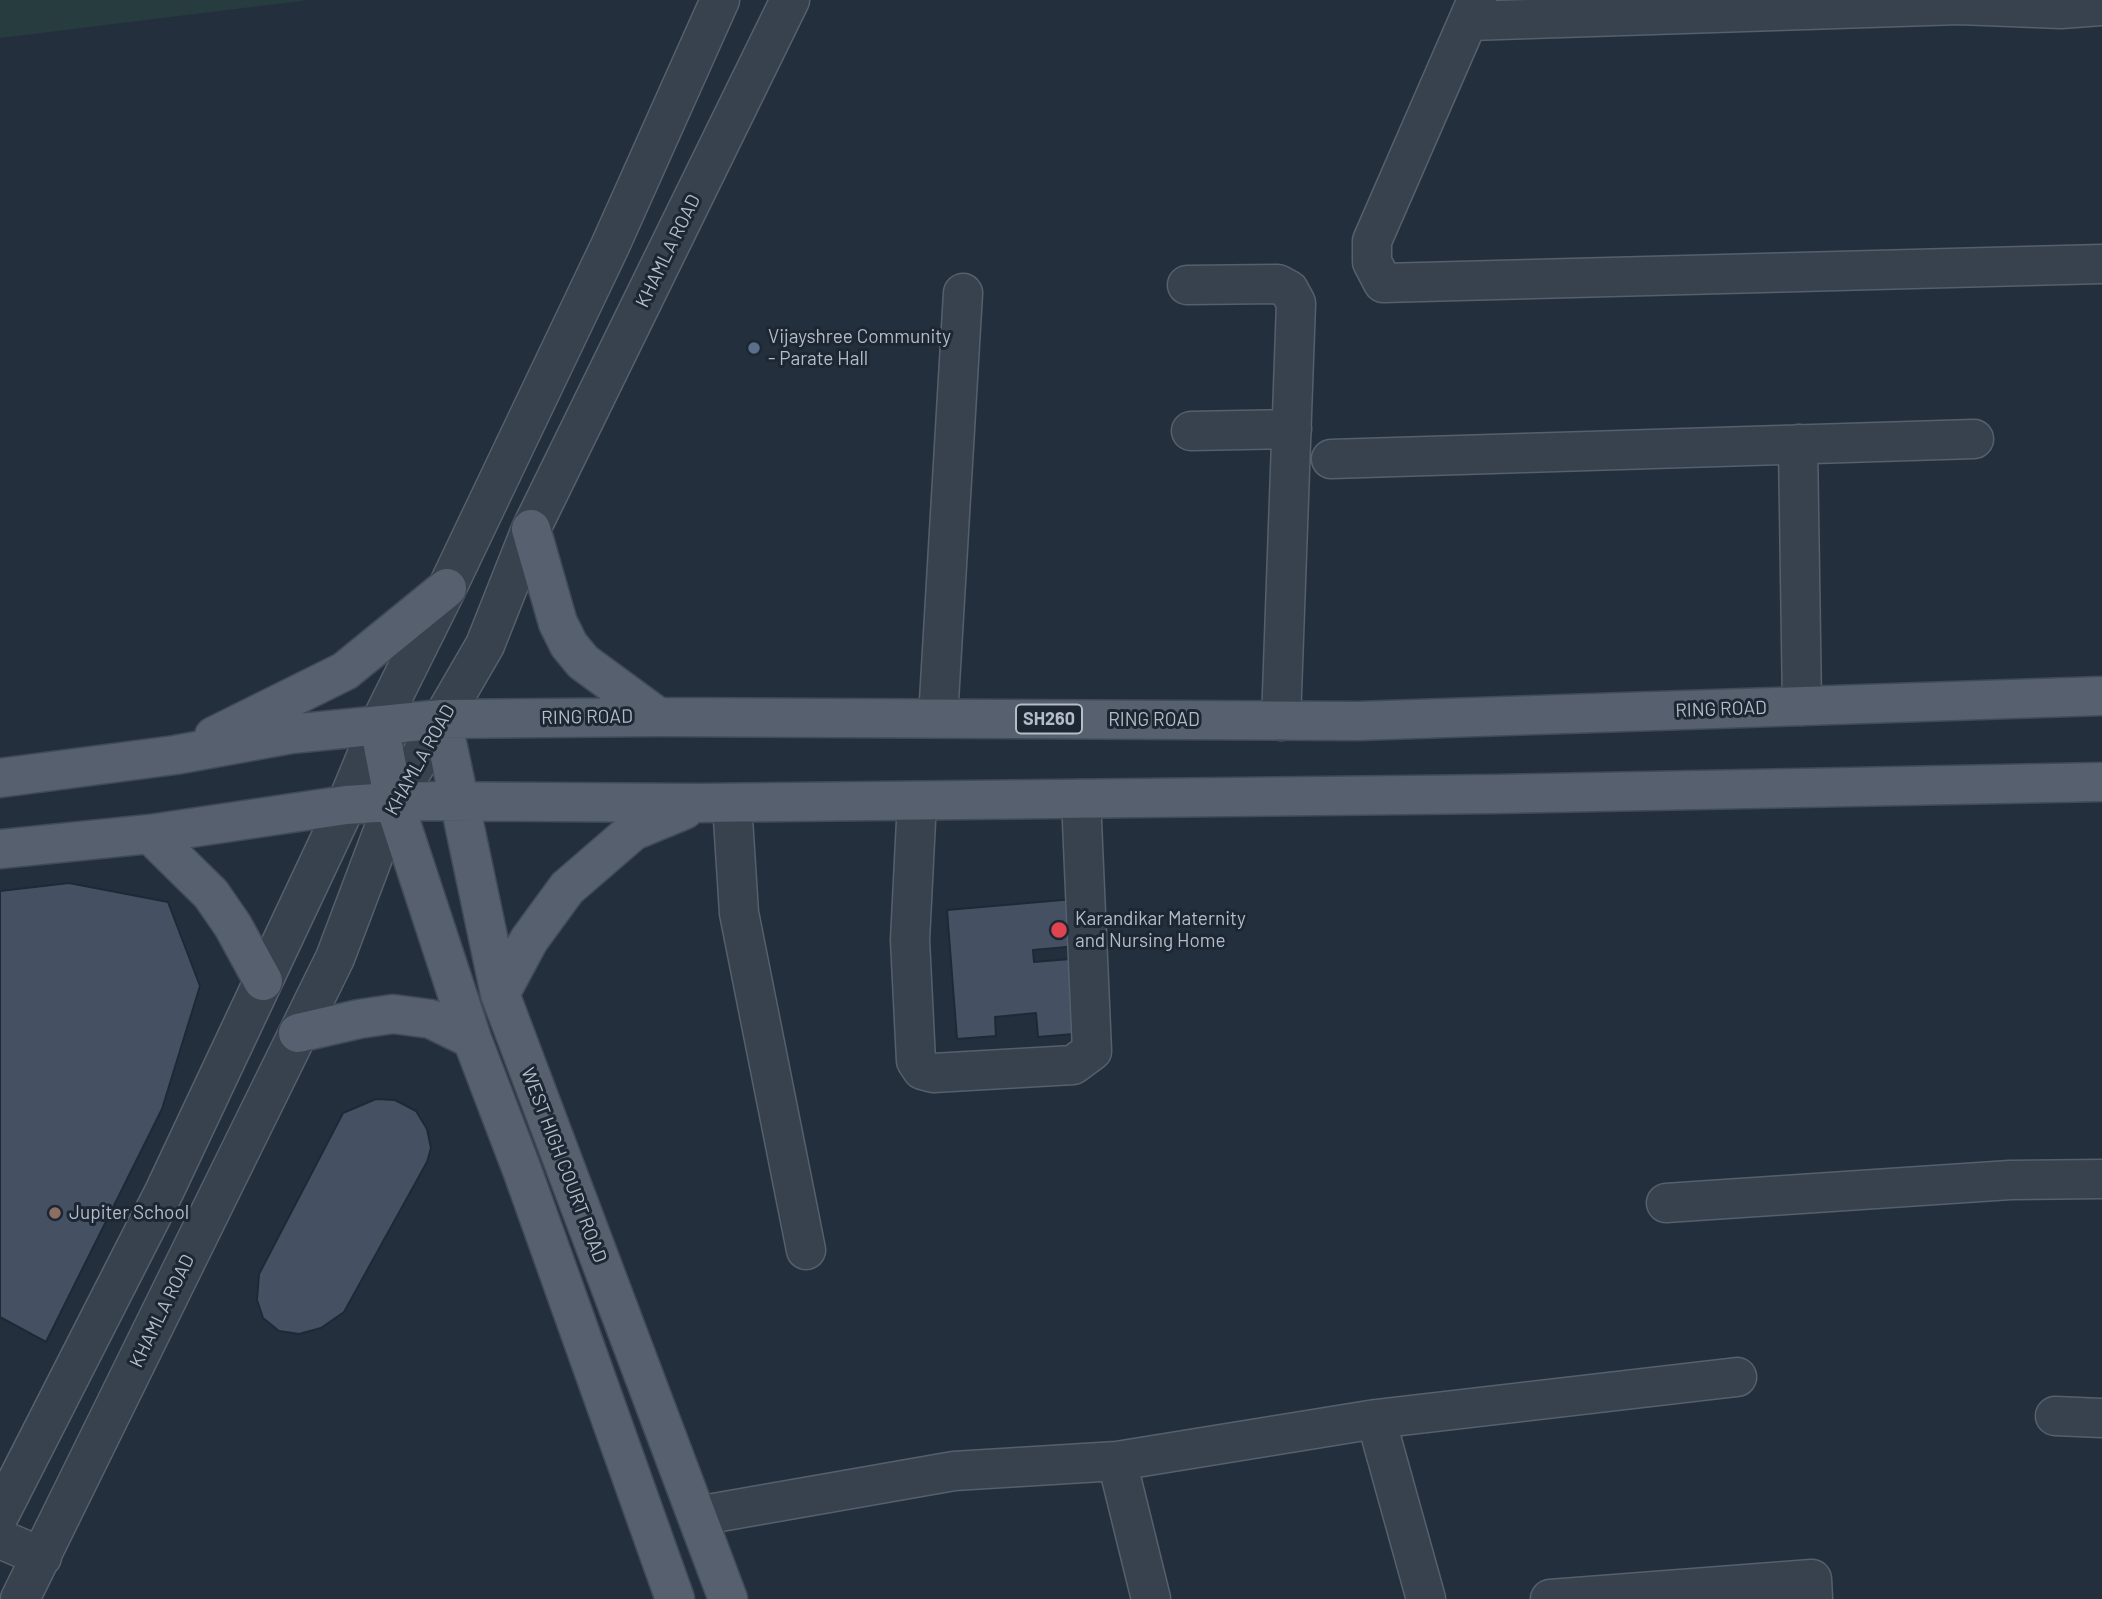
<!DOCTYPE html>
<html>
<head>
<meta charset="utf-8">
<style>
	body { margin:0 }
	canvas { display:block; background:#242f3e }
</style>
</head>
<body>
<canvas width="2102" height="1599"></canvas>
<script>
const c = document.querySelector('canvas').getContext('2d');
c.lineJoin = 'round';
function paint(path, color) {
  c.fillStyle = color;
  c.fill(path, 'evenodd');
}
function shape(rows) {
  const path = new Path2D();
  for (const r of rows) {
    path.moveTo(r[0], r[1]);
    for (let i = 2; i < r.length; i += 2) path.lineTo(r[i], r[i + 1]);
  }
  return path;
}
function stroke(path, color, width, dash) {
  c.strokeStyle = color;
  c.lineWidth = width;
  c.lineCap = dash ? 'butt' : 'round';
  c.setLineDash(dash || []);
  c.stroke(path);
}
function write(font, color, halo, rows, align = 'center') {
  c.font = font + ' Barlow,sans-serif';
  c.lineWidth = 6;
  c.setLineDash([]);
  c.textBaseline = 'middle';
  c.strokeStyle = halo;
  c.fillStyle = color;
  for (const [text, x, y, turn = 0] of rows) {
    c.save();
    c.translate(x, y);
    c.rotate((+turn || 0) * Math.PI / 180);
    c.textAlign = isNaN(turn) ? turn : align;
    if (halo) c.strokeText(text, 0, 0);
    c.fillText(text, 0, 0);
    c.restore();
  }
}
paint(shape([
	[0,0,308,0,0,38]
]), '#263c3f');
const building = shape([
	[69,883,168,902,200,986,162,1109,46,1342,0,1317,0,891,69,883],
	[1074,899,1078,946,1033,950,1034,962,1082,958,1085,1033,1038,1037,1036,1013,995,1017,996,1036,957,1039,947,910,1074,899],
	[376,1099,395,1100,416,1111,427,1129,431,1148,427,1162,344,1312,321,1328,299,1334,279,1331,263,1318,257,1300,259,1274,343,1113,376,1099]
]);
paint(building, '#455162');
stroke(building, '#1f2835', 2);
const minor = shape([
	[1477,0,1372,241,1372,262,1383,283,2102,264],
	[1469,21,1959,5,2061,9,2102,6],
	[1187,285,1278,284,1289,290,1296,303,1281,721],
	[1191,431,1292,429],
	[1798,444,1802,706],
	[1331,459,1974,439],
	[938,718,963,293],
	[917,801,910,940,916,1061,922,1070,933,1073,1073,1065,1092,1051,1081,799],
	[732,803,739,913,806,1250],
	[1666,1203,2010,1180,2102,1179],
	[2055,1416,2102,1418],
	[1376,1419,1426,1599],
	[1117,1461,1151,1599],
	[0,1514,164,1192,346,805,379,725,447,588,610,246,720,0],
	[697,1516,954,1471,1117,1461,1376,1419,1737,1377],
	[0,1539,42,1557],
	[20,1599,335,958,394,802,485,645,531,529,790,0],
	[1550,1599,1812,1579,1813,1599]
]);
const major = shape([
	[531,529,558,623,569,645,583,662,658,717],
	[442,719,500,994,728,1599],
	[379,725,394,802,472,1039,522,1170,675,1599],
	[214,736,345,671,447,588],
	[0,778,175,755,291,734,442,719,658,717,1357,721,2102,696],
	[150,834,211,894,233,926,263,981],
	[0,849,150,834,346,805,406,801,699,803,1496,794,2102,782],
	[500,994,529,940,567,888,633,831,684,810],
	[298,1033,359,1019,393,1014,431,1019,472,1039]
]);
stroke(minor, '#565f6c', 41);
stroke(major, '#414a57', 41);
stroke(minor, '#38414e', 38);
stroke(major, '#56606e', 38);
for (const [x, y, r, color] of [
	[754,348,7,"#5c6f8a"],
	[1059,930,9,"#e0444e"],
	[55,1213,7,"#8d6e63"]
]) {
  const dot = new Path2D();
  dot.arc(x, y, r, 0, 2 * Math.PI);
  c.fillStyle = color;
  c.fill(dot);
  stroke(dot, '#1d2633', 2.5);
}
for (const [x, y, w] of [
	[1049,719,66]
]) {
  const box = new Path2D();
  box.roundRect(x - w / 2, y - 14.5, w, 29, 5);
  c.fillStyle = '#1d2633';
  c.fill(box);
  stroke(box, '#b4bcc9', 2);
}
write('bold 18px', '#b4bcc9', null, [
	["SH260",1049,719]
]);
write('19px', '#b4bcc9', '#1d2633', [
	["KHAMLA ROAD",668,251,-64],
	["RING ROAD",1721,709,-2],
	["RING ROAD",587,717,-1],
	["RING ROAD",1154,720],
	["KHAMLA ROAD",420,760,-61],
	["WEST HIGH COURT ROAD",564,1165,69],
	["KHAMLA ROAD",162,1311,-64]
]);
write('19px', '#b4bcc9', '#1d2633', [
	["Vijayshree Community",768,337],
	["- Parate Hall",768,359],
	["Karandikar Maternity",1075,919],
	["and Nursing Home",1075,941],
	["Jupiter School",69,1213]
], 'left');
</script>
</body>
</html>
